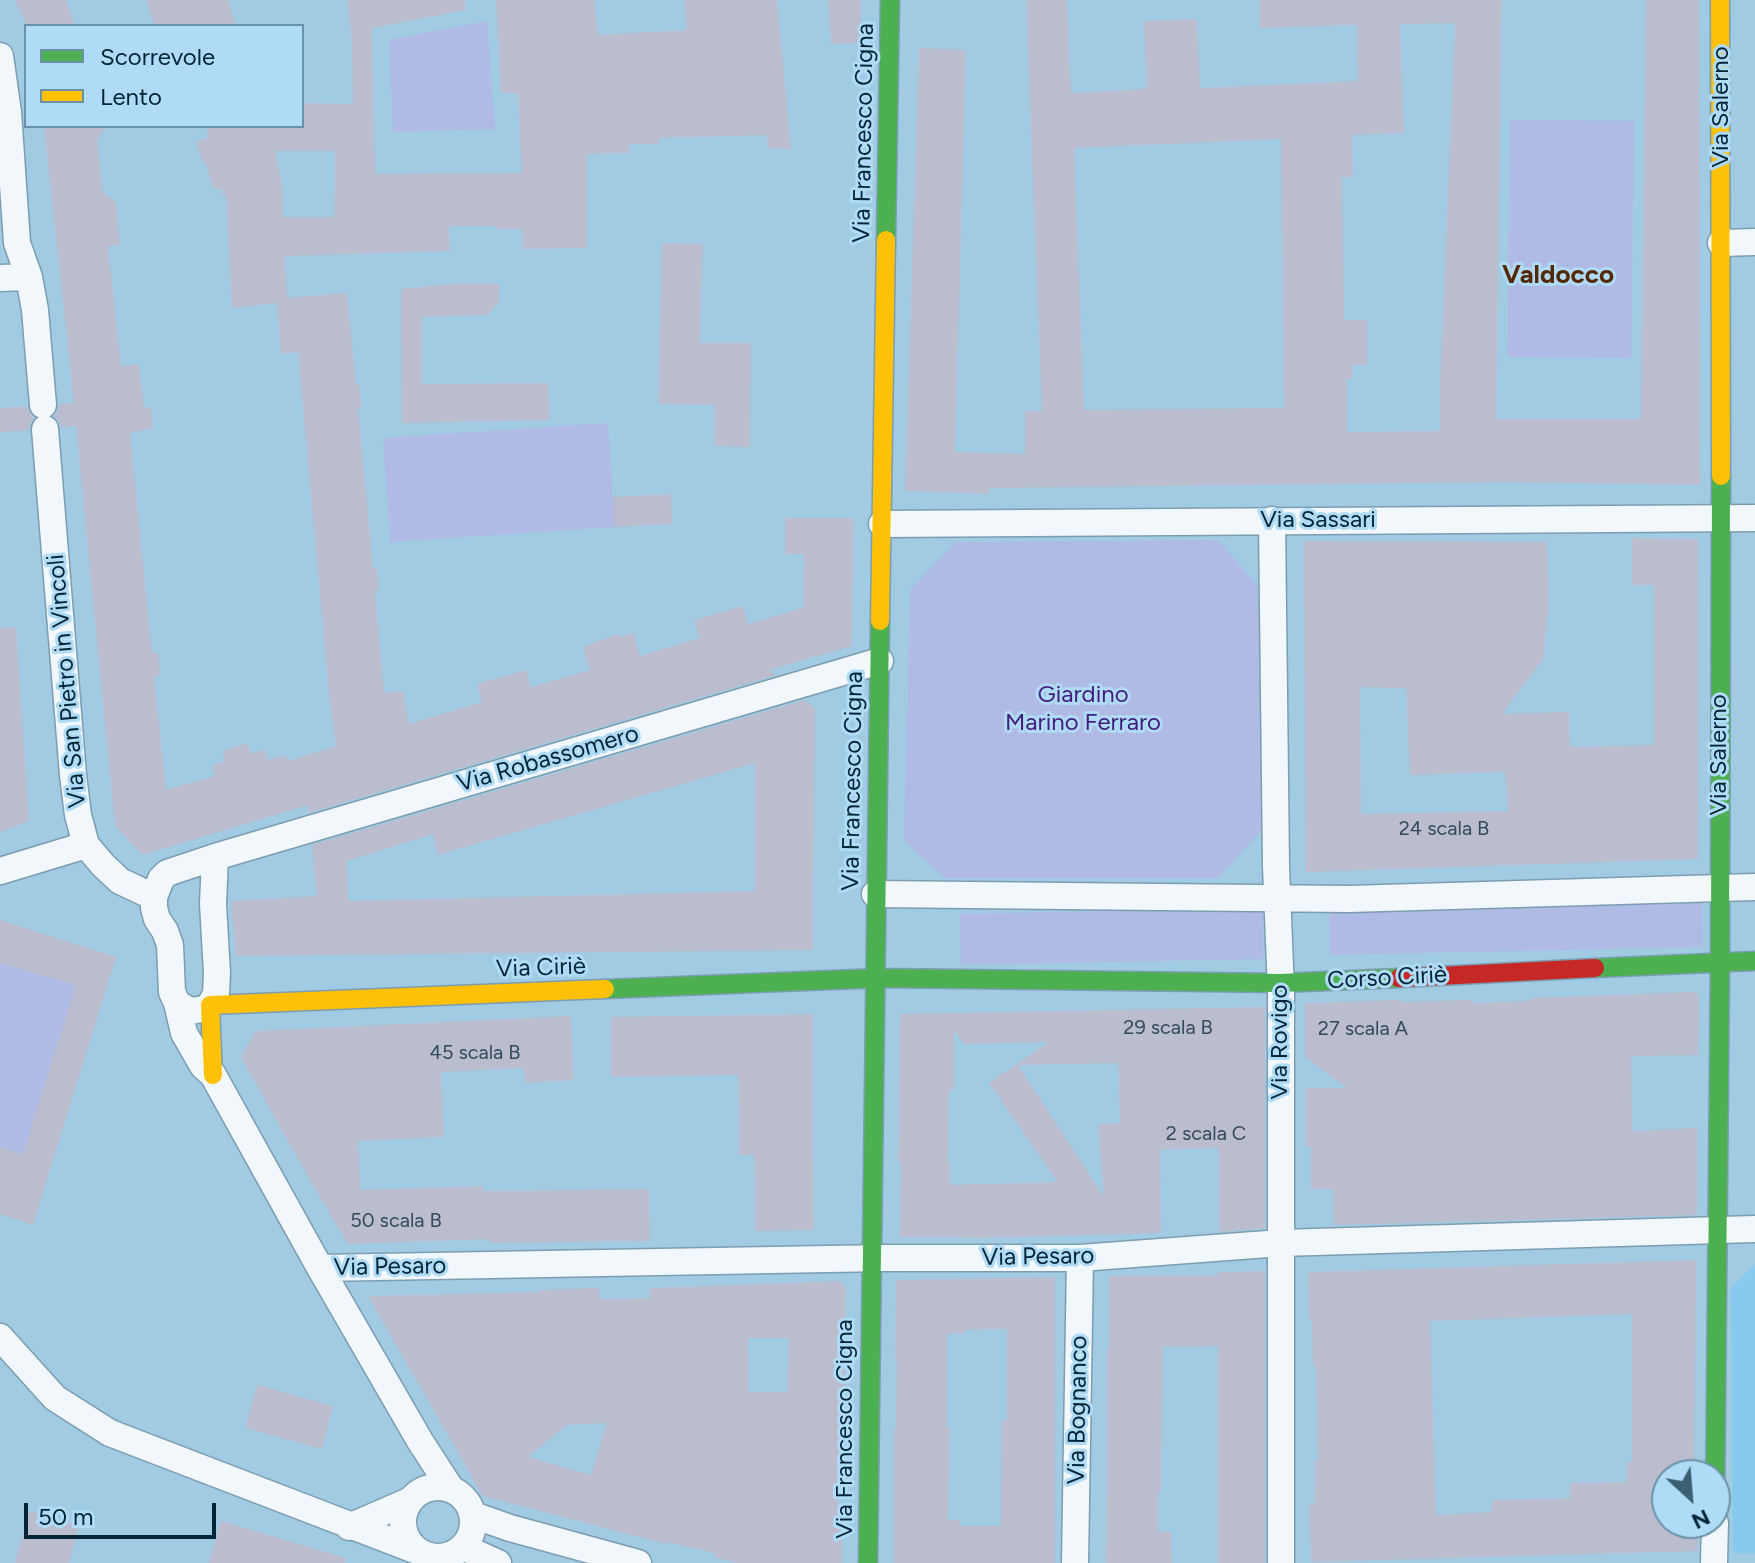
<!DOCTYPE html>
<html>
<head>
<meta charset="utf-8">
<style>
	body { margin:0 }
	#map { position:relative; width:1755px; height:1563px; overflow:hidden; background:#a1cae3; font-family:Figtree,sans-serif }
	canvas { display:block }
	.legend { position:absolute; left:24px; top:24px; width:280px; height:104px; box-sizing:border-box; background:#afdbf6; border:2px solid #6b92a9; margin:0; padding:10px 14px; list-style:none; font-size:24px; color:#042536 }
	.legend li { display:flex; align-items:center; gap:16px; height:40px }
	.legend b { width:40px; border:2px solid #6b92a9 }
	.north { position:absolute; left:1651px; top:1459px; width:80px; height:80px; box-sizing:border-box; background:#afdbf6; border:2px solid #6b92a9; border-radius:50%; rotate:154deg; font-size:22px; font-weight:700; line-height:32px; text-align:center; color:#042536 }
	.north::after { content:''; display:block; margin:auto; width:28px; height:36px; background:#3b5f73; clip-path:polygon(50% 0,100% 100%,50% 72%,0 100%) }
	.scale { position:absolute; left:24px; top:1503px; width:192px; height:36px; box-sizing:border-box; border:4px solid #042536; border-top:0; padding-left:10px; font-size:24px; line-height:28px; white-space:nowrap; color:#042536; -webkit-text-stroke:6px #afdbf6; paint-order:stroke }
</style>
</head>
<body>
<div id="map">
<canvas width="1755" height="1563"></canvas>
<ul class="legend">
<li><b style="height:10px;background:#4caf50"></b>Scorrevole</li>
<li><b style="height:10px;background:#ffc107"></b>Lento</li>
</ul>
<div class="north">N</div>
<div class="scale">50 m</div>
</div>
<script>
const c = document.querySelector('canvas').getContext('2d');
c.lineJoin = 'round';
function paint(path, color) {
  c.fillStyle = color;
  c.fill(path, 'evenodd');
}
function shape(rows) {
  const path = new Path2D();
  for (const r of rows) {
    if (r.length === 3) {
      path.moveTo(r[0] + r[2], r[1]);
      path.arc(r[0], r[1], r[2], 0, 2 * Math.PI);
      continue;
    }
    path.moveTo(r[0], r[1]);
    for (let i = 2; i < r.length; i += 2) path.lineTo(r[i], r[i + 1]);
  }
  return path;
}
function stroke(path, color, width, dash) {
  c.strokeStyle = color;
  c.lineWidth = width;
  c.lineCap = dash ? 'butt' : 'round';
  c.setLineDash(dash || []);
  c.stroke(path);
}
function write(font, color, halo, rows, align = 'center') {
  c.font = font + ' Figtree,sans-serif';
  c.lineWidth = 6;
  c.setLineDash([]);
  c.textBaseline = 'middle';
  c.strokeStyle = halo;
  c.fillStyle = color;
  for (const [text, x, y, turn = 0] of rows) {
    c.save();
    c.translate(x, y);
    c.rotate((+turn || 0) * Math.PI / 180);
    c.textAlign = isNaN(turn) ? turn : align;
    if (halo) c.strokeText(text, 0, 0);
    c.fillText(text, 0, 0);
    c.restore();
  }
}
paint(shape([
	[1755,1264,1755,1553,1733,1553,1731,1288]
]), '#88c9f0');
paint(shape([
	[487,21,495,129,393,132,389,40],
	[1510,120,1634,121,1631,358,1507,357],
	[608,423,615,527,390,542,383,438],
	[1218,540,1259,587,1261,831,1218,878,945,878,904,841,910,590,956,542],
	[1702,895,1703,947,1330,955,1329,903],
	[1263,908,1263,959,961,965,960,914],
	[0,963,76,985,23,1154,0,1147]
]), '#afbbe4');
paint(shape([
	[15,0,66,0,75,26,27,26],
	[146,0,228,0,236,26,155,26],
	[347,0,465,0,466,10,372,28,375,174,522,173,518,93,501,93,496,0,594,0,598,35,687,30,684,0,777,0,791,149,768,148,767,135,659,138,659,144,629,144,630,153,587,154,587,248,523,249,522,229,496,229,496,226,449,226,450,251,285,256,287,298,347,293,356,385,359,384,362,407,358,408,373,568,377,567,379,590,375,591,384,693,403,691,409,724,482,702,477,684,526,670,531,687,590,670,583,647,618,634,619,637,634,633,640,656,700,638,694,620,743,606,748,624,803,608,804,554,785,554,785,518,854,518,852,646,769,670,776,675,308,813,308,805,142,855,115,826,76,426,61,427,59,421,54,416,58,411,59,404,74,403,44,126,107,126,97,140,103,193,116,202,120,245,108,246,121,366,139,364,144,408,151,407,153,429,130,432,152,653,158,653,160,676,154,676,166,790,215,776,212,766,225,761,222,751,248,743,251,754,264,749,267,760,286,755,288,761,336,746,329,693,298,352,281,354,277,303,232,308,226,195,222,195,222,189,214,189,205,162,203,162,196,142,209,137,206,126,302,126,302,103,353,104,352,41],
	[275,151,335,151,334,217,283,217,282,184],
	[828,0,861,0,861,43,831,44],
	[1026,0,1067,0,1071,93,1147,89,1144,21,1197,19,1200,88,1358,81,1357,25,1260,28,1260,0,1502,0,1496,419,1641,419,1646,0,1699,0,1700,485,1506,482,989,488,989,494,905,491,919,48,966,50,955,452,1025,454,1025,411,1042,411],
	[1455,23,1440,386,1440,431,1347,432,1347,379,1353,379,1352,365,1367,365,1367,320,1344,320,1342,177,1353,177,1352,135,1404,133,1400,24],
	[1281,139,1284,408,1084,410,1074,148],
	[662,243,703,244,700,343,751,343,750,447,714,446,715,405,658,404],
	[451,284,499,284,499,301,488,315,422,317,422,384,548,383,550,420,402,423,401,289],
	[27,406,30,413,34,418,30,423,29,430,0,432,0,408],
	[671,494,672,524,615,527,613,497],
	[1632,538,1698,539,1698,859,1306,872,1304,541,1547,542,1549,603,1543,659,1502,714,1569,712,1570,747,1654,745,1654,585,1632,585],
	[1360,687,1406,688,1410,775,1505,772,1508,811,1361,814],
	[16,627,29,821,0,832,0,628],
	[805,700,815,708,813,950,236,956,231,901,317,896,312,845],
	[755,763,755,891,348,901,347,861,433,834,437,855],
	[0,920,116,957,33,1225,0,1214,0,1147,23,1154,76,985,0,963],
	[1694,992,1699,996,1698,1055,1631,1056,1632,1131,1697,1128,1697,1215,1334,1225,1333,1189,1311,1189,1311,1147,1306,1147,1306,1088,1347,1088,1305,1057,1305,1003,1401,1000,1401,1002,1472,1000,1472,1003,1530,1001,1530,998],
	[1265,1007,1265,1228,1219,1232,1219,1149,1212,1148,1160,1150,1161,1233,983,1238,900,1237,901,1162,898,1161,900,1014],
	[954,1030,964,1044,1049,1042,989,1083,1058,1182,950,1185,950,1163,948,1162,949,1090,954,1090],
	[1118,1063,1120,1123,1098,1124,1104,1197,1018,1065],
	[813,1014,814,1230,755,1231,754,1155,739,1155,738,1075,611,1077,611,1017],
	[571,1016,574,1080,525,1083,524,1068,441,1072,444,1137,358,1141,360,1190,483,1186,484,1191,649,1189,650,1241,490,1243,490,1239,348,1244,307,1175,241,1057,255,1031],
	[1696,1260,1694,1475,1667,1475,1667,1523,1698,1523,1698,1551,1311,1562,1309,1505,1314,1505,1315,1460,1318,1460,1316,1366,1313,1366,1312,1321,1309,1321,1308,1272],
	[1632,1314,1632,1462,1627,1462,1627,1482,1570,1483,1570,1498,1492,1500,1492,1512,1436,1515,1430,1321],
	[1265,1271,1265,1563,1218,1563,1218,1346,1163,1347,1161,1492,1158,1492,1158,1532,1171,1532,1172,1563,1106,1563,1107,1350,1109,1349,1109,1276,1218,1276,1218,1272],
	[1055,1277,1055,1563,894,1563,894,1428,896,1428,897,1357,895,1357,896,1280],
	[1007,1329,1007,1420,1002,1420,1001,1526,960,1526,960,1520,948,1520,950,1428,947,1428,947,1334,965,1333,965,1330],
	[840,1281,846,1288,844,1467,838,1467,838,1526,842,1527,842,1563,738,1563,714,1557,715,1553,667,1542,666,1544,483,1496,368,1296,540,1292,540,1290,599,1288,599,1299,650,1298,650,1288],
	[748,1338,789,1338,787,1392,749,1392],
	[607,1423,591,1475,528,1457,567,1425],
	[257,1385,333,1406,322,1449,245,1428],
	[29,1511,79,1525,69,1563,15,1563],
	[221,1521,346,1558,345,1563,209,1563]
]), '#bbbcce');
const street = shape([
	[0,56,8,112,17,243,29,277,35,310,43,405],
	[1721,243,1755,242],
	[0,278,29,277],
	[45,429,73,775,78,815,86,845,103,865,120,881,154,897],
	[1272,520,1276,866,1281,992,1281,1563],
	[882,524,1755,518],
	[215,857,880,661],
	[215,857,213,904,217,973,216,994,210,1005,204,1009,190,1011,177,1003,172,992,170,945,165,931,157,919,154,908,154,897,161,879,167,873,215,857],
	[0,871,86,845],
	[875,894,1349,899,1755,887],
	[177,1003,184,1033,203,1066,213,1075,320,1268,420,1441,451,1489],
	[320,1268,885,1258,1080,1258,1281,1243,1755,1229],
	[0,1337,55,1398,110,1433,420,1552],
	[438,1522,35],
	[473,1515,510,1528,638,1563],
	[349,1527,409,1501],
	[463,1547,498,1563],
	[1075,1563,1080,1258],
	[1714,1563,1715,1523]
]);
const fast = shape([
	[886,240,890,0],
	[1595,968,1755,961],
	[605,989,882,978,1280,983,1399,978],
	[1715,1509,1720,962,1721,476],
	[868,1563,880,621]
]);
const slow = shape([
	[1720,0,1721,476],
	[880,621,886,240],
	[213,1075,210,1005,605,989]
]);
const jam = shape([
	[1399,978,1595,968]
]);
stroke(street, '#7c9db0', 29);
stroke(fast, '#7c9db0', 21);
stroke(slow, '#7c9db0', 21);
stroke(jam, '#7c9db0', 21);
stroke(street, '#f1f7fb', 26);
stroke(fast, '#4caf50', 18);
stroke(slow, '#ffc107', 18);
stroke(jam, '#c62828', 18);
write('20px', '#324b5c', null, [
	["24 scala B",1444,829],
	["29 scala B",1168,1028],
	["27 scala A",1363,1029],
	["45 scala B",475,1053],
	["2 scala C",1206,1134],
	["50 scala B",396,1221]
]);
write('24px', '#042536', '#afdbf6', [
	["Via Salerno",1721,107,-90],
	["Via Francesco Cigna",864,133,-89],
	["Via Sassari",1318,520],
	["Via San Pietro in Vincoli",67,681,-95],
	["Via Salerno",1719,755,-90],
	["Via Robassomero",548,759,-16],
	["Via Francesco Cigna",853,781,-89],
	["Via Ciriè",541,968,-2],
	["Corso Ciriè",1387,978,-3],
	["Via Rovigo",1280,1042,-90],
	["Via Pesaro",1038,1257,-1],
	["Via Pesaro",390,1267,-1],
	["Via Bognanco",1078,1410,-89],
	["Via Francesco Cigna",845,1429,-90]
]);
write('24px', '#421c7c', '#afdbf6', [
	["Giardino",1083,695],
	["Marino Ferraro",1083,723]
]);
write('bold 26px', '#542902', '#afdbf6', [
	["Valdocco",1558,275]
]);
</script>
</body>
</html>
